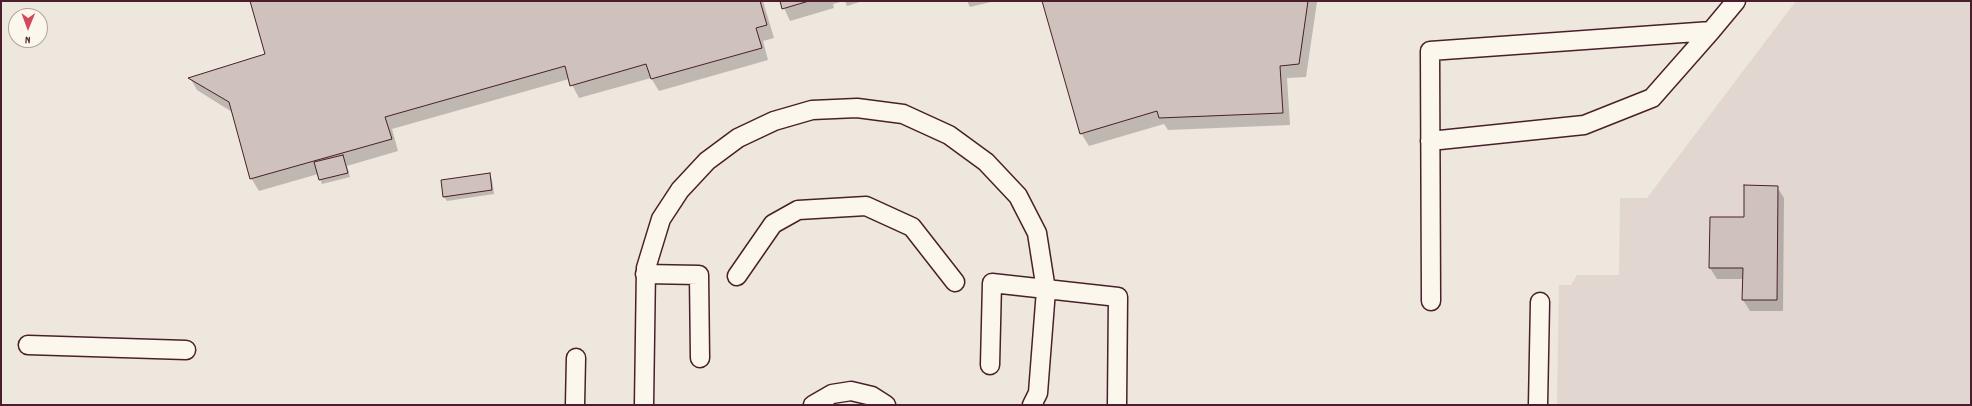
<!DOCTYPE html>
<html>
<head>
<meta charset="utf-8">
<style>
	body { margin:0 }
	#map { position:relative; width:1972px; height:406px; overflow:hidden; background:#fbf7ec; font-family:Dekko,sans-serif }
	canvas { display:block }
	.frame { position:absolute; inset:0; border:2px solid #4a1f2b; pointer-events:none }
	.north { position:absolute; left:8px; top:8px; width:40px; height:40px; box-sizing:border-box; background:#fbf7ec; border:1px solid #b4a19f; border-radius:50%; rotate:181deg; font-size:11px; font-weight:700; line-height:16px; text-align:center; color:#4a1f2b }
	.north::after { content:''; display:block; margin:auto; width:14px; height:18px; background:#d1495b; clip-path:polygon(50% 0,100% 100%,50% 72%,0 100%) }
</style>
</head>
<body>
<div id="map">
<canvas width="1972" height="406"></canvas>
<div class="frame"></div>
<div class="north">N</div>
</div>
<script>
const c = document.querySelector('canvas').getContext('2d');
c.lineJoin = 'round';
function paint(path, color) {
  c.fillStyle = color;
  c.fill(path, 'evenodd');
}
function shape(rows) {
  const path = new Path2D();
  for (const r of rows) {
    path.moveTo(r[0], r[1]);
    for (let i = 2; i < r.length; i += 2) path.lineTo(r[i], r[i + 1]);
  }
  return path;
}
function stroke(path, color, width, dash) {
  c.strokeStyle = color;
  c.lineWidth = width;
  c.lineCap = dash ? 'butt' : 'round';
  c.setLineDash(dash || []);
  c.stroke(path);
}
paint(shape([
	[1,1,1971,1,1971,405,1,405],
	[16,16,40,16,40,40,16,40]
]), '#eee7de');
paint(shape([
	[1796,1,1971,1,1971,405,1557,405,1559,285,1571,285,1577,275,1619,275,1620,198,1647,198]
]), '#e2d7d0');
paint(shape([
	[251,1,763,1,774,38,763,41,768,60,659,91,651,78,579,98,569,79,392,129,398,151,347,166,350,177,322,184,318,174,259,191,251,178,232,112,197,90,190,78,267,55],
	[781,1,844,1,833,4,834,8,790,21],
	[845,1,863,1,847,6],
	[967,1,995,1,970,7],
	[1043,1,1345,1,1317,2,1306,77,1287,78,1290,125,1168,130,1164,124,1089,146,1081,133],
	[489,174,492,179,494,194,447,201,444,197,442,181],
	[1777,187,1784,198,1783,311,1750,311,1743,300,1744,279,1717,279,1710,268,1744,218]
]), '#0003');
const building = shape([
	[250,1,760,1,767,25,756,28,762,48,651,79,646,64,570,86,565,66,385,117,392,139,250,179,229,102,188,78,265,54,250,1],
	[780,1,809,1,782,9,780,1],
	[1042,1,1308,1,1299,64,1280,66,1283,113,1159,118,1157,111,1080,134,1042,1],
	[343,155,348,173,319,180,314,162,343,155],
	[490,173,492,190,443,197,441,180,490,173],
	[1744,185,1778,186,1777,300,1742,300,1743,268,1709,268,1710,217,1744,217,1744,185]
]);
paint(building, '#cfc2bc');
stroke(building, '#4a1f2b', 1);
const lane = shape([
	[1430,141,1584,125,1652,98,1711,31],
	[645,274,699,275,700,358],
	[737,276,773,224,798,210,866,206,912,227,955,282],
	[1431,301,1430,51,1711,31,1736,1],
	[28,345,186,350],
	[990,365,992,283,1118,297,1117,405],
	[575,405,576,358],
	[644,405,646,268,661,219,680,190,707,161,738,138,774,121,812,110,857,108,903,114,949,135,986,162,1018,196,1037,233,1046,290,1038,393,1032,405],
	[813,405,832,394,851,391,872,396,886,405],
	[1538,405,1540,302]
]);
stroke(lane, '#4a1f2b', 21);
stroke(lane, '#fbf7ec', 18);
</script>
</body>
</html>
